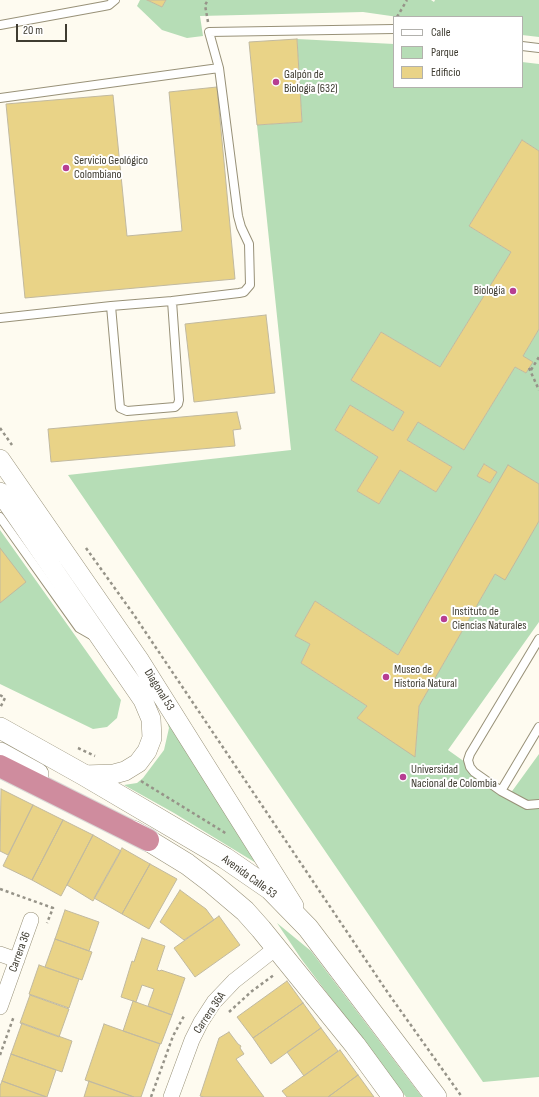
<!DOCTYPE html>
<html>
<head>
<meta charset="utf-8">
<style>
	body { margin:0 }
	#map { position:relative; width:539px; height:1097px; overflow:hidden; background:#fefbf0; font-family:"Sofia Sans Condensed",sans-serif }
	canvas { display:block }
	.legend { position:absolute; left:393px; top:16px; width:130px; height:72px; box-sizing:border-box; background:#fff; border:1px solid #b2b1ad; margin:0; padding:5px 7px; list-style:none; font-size:12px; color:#3f3c31 }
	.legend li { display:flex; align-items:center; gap:8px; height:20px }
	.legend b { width:20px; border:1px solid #b2b1ad }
	.scale { position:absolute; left:16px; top:24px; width:51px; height:18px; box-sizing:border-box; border:2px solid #3f3c31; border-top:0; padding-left:5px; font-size:12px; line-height:14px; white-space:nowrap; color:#3f3c31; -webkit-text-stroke:3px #fff; paint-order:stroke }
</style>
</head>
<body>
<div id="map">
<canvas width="539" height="1097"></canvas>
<ul class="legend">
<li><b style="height:5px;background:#fff"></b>Calle</li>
<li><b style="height:11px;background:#b6ddb6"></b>Parque</li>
<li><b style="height:11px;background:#e9d387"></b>Edificio</li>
</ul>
<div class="scale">20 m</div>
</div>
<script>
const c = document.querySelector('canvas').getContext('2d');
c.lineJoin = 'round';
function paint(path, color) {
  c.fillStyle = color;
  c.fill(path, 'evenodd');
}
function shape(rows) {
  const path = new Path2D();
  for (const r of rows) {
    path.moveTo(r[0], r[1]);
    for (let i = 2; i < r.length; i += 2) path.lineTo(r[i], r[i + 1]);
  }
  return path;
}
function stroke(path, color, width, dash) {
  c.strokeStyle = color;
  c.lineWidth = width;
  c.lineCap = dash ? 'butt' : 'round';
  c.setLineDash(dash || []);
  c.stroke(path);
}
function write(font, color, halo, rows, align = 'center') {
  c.font = font + ' "Sofia Sans Condensed",sans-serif';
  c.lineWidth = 4;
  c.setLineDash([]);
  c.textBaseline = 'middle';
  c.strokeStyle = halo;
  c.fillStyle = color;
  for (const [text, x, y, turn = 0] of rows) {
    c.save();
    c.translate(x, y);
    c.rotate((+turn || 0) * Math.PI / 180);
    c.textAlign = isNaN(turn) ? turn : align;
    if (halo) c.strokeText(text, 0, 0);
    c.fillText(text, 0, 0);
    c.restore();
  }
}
paint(shape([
	[140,0,147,0,162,7,166,0,431,0,434,2,435,0,539,0,539,37,522,35,522,17,398,17,363,12,200,16,203,36,187,38,162,30,137,6],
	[297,39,394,44,394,87,522,87,522,62,539,64,539,151,522,140,469,226,511,252,440,367,381,332,351,380,404,412,393,431,350,405,335,430,378,457,357,491,379,504,400,470,436,492,452,467,407,440,418,422,464,450,515,367,526,373,532,362,523,356,539,329,539,484,508,466,398,655,315,601,295,636,310,644,301,663,367,706,357,718,415,756,419,706,495,574,505,579,539,521,539,622,448,750,510,794,539,754,539,1077,483,1082,68,475,291,450,257,125,302,122],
	[484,464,497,472,490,483,477,476],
	[0,530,121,700,117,718,107,727,93,729,0,684],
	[162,704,261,866,174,813,124,785,137,783,143,778,164,750,169,728],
	[277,923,311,951,422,1097,406,1097,302,960]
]), '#b6ddb6');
const building = shape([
	[147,0,166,0,162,7,147,0],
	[297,39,302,122,257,125,249,42,297,39],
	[217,87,235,279,25,298,6,104,113,95,127,236,182,231,169,92,217,87],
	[522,140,539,151,539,329,523,356,533,362,526,373,515,367,464,450,418,422,407,440,452,467,436,492,400,470,379,504,357,491,378,457,335,430,350,405,393,431,404,412,351,380,381,332,440,367,511,252,469,226,522,140],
	[266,315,275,393,194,402,185,324,266,315],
	[237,412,241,429,233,430,235,446,51,462,48,429,237,412],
	[484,464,497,472,490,483,477,476,484,464],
	[508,465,539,484,539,521,505,580,495,574,419,706,415,757,357,718,367,706,301,663,310,644,295,636,315,601,398,655,508,465],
	[0,548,26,582,0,603,0,548],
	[1,789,33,805,8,855,0,851,1,789],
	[33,805,63,820,32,880,3,866,33,805],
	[63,820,93,835,61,896,32,880,63,820],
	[93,835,121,851,93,901,67,885,93,835],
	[122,848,150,864,122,914,94,898,122,848],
	[150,864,177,879,149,929,122,914,150,864],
	[180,890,206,909,214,920,184,940,160,922,180,890],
	[65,910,99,922,89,951,55,939,65,910],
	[219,916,240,945,195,977,174,948,219,916],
	[142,938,165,946,157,970,160,971,161,970,185,978,172,1015,148,1006,154,989,142,985,136,1002,121,997,132,961,134,962,142,938],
	[55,939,92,952,82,980,45,967,55,939],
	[39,965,79,979,69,1008,29,994,39,965],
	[287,981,303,1003,253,1038,237,1017,287,981],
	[30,995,69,1009,59,1037,20,1023,30,995],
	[133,1001,172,1015,161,1044,123,1031,133,1001],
	[303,1003,321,1028,271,1064,253,1038,303,1003],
	[22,1023,72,1041,62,1072,11,1054,22,1023],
	[104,1024,160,1044,141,1097,134,1097,85,1080,104,1024],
	[321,1028,338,1051,304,1076,287,1052,321,1028],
	[229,1032,238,1044,241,1046,240,1048,244,1054,236,1059,264,1097,204,1097,200,1096,219,1038,229,1032],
	[340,1050,358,1075,328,1097,287,1097,282,1091,340,1050],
	[11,1054,56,1070,47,1097,2,1081,11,1054],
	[358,1075,374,1097,328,1097,358,1075],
	[2,1081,46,1097,0,1097,0,1086,2,1081],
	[89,1081,134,1097,84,1097,89,1081]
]);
paint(building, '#e9d387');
stroke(building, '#c1b99f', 1);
const service = shape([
	[0,25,104,6,109,5,115,0],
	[522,46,539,48],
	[0,98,219,68],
	[172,301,239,293,244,292,250,285,249,244,241,227,238,216,219,68,209,32,394,29],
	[0,318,111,306,172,301,179,400,178,404,175,407,127,411,120,408,111,306],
	[0,517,79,628,93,636],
	[539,639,470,754,468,760,470,767,474,772,501,791,527,805,539,804],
	[501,791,539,727]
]);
const minor = shape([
	[0,954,17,960],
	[0,1007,31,920],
	[171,1097,192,1040,201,1022,214,1002,234,981,276,948]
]);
const tertiary = shape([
	[0,459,140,661,294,906],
	[0,492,143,700,151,719,152,738,147,751,138,763,125,771,114,774,84,775]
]);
const secondary = shape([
	[0,728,84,775,225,858,270,889,308,928,436,1097],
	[0,753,38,774],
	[133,831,187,864,212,883,245,911,261,929,355,1045,393,1097]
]);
const trunk = shape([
	[0,766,148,840]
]);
stroke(service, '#989178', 10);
stroke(minor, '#989178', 16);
stroke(tertiary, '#989178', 20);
stroke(secondary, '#989178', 22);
stroke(trunk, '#d9d8d6', 24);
stroke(shape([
	[397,17,407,0],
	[208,22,205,5,208,0],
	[529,368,539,390],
	[531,370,539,357],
	[0,428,12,445],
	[86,548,134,615,388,993,462,1097],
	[0,695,5,698,0,708],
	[78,748,95,756],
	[141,781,227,834],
	[0,889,53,908,47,923],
	[229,1012,252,991,274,975],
	[0,1055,14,1016],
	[151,1097,173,1036,184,1016]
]), '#969388', 2.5, [3, 3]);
stroke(service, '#fff', 8);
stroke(minor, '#fff', 15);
stroke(tertiary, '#fff', 19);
stroke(secondary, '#fff', 21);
stroke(trunk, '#cf8c9e', 22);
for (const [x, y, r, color] of [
	[276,82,4,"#b73e92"],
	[66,168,4,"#b73e92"],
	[513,291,4,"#b73e92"],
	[444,619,4,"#b73e92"],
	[386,677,4,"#b73e92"],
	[403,777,4,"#b73e92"]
]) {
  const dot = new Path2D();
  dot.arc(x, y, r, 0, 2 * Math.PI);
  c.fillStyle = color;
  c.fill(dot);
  stroke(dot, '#fff', 1.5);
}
write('12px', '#3f3c31', '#fff', [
	["Galpón de",284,75],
	["Biología (632)",284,89],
	["Servicio Geológico",74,161],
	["Colombiano",74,175],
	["Biología",505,291,"right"],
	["Instituto de",452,612],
	["Ciencias Naturales",452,626],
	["Museo de",394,670],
	["Historia Natural",394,684],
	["Universidad",411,770],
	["Nacional de Colombia",411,784]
], 'left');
write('12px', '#3f3c31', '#fff', [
	["Diagonal 53",159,690,58],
	["Avenida Calle 53",249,877,36],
	["Carrera 36",20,952,-70],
	["Carrera 36A",210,1013,-56]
]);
</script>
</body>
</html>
